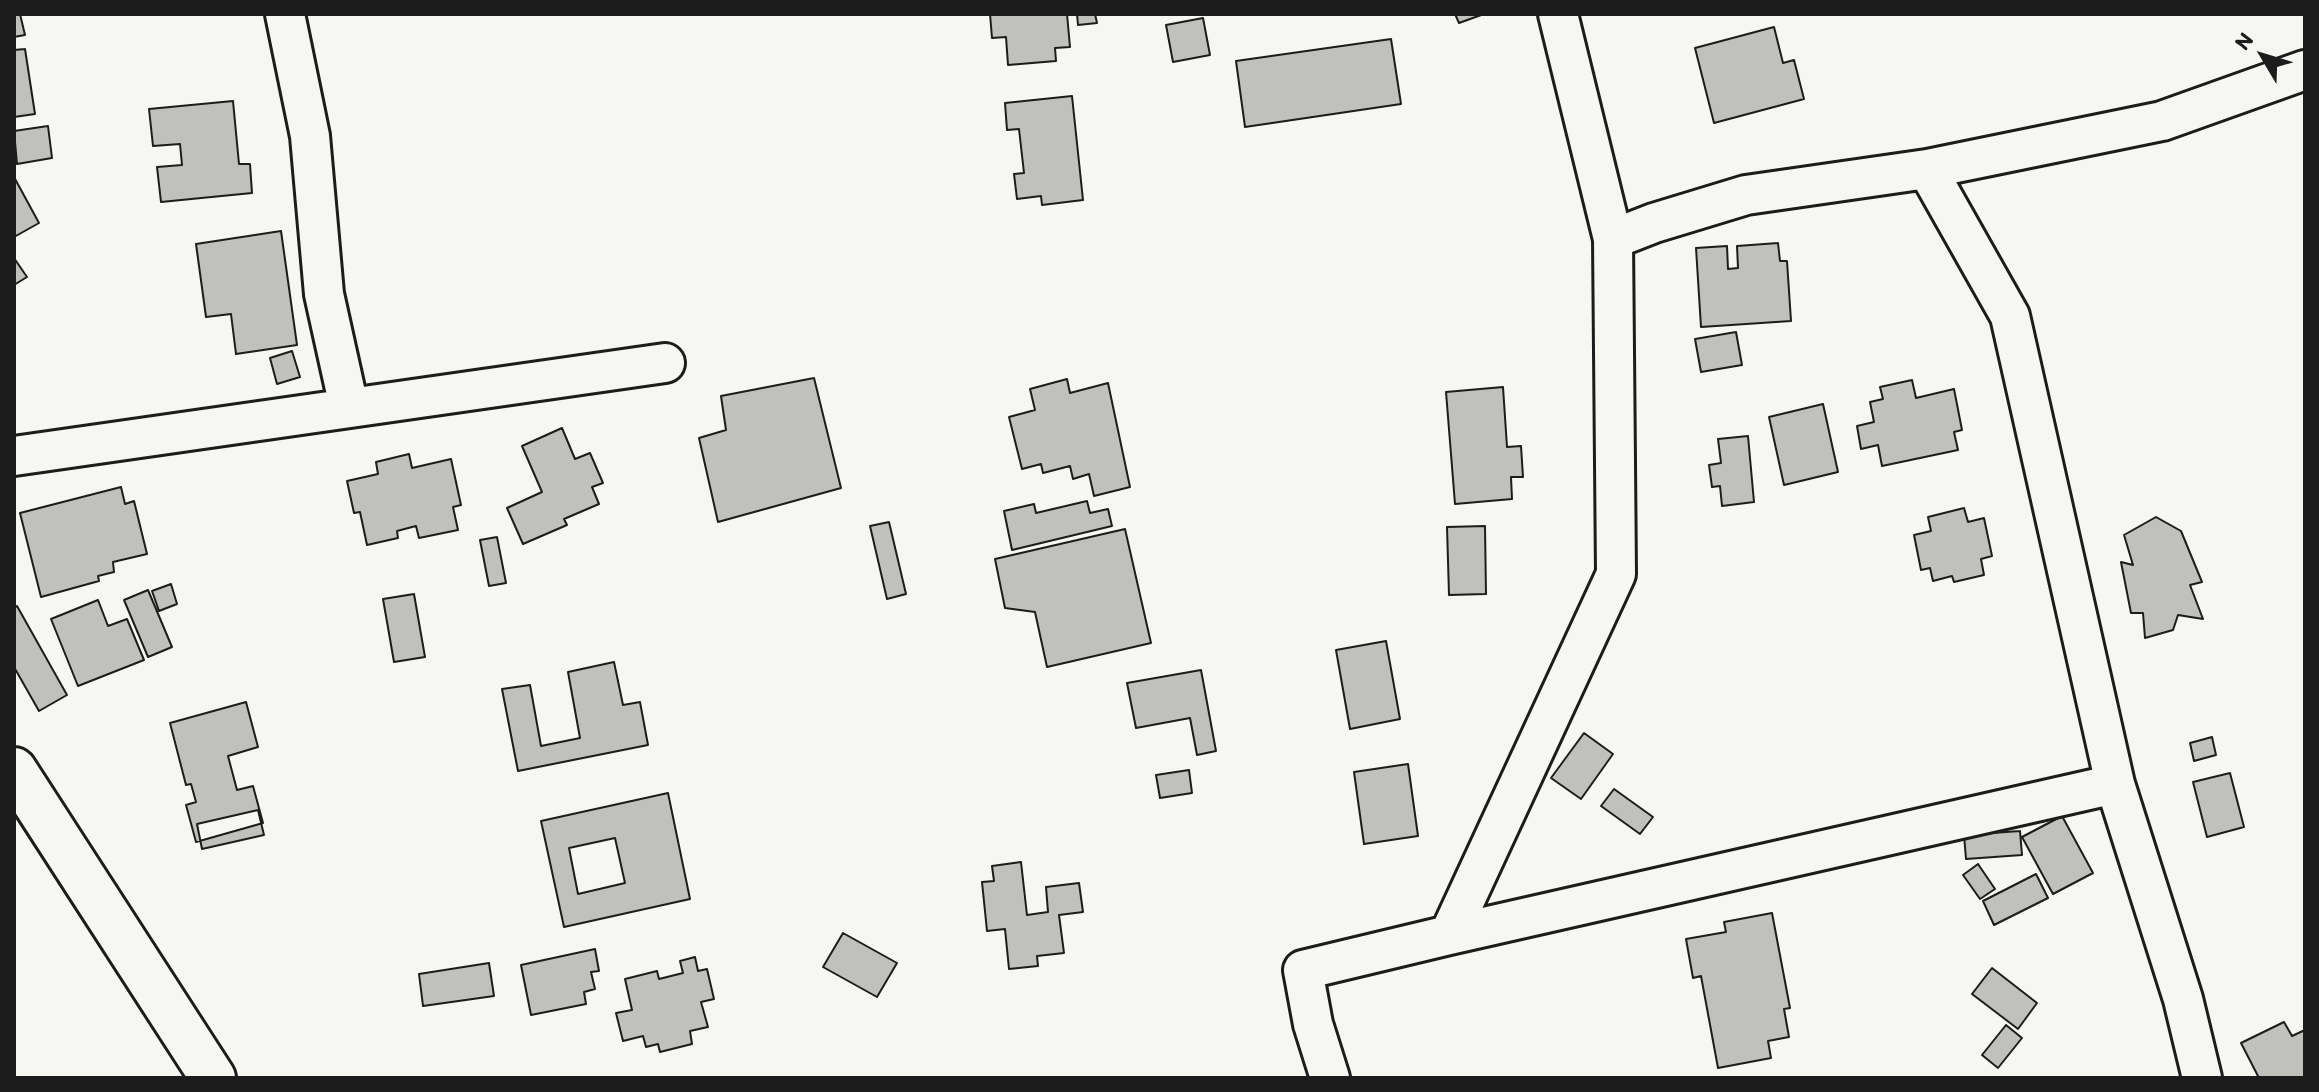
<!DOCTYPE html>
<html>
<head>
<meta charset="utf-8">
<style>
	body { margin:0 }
	#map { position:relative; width:2319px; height:1092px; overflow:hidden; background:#f6f6f2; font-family:Itim,sans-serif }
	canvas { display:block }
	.frame { position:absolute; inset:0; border:16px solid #1c1c1c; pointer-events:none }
	.north { position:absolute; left:2223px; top:16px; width:80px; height:80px; -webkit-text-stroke:6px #f6f6f2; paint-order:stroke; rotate:308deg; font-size:22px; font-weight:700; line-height:32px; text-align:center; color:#1c1c1c }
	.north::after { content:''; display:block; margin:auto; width:28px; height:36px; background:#1c1c1c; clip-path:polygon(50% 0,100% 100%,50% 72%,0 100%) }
</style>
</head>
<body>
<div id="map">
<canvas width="2319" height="1092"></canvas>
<div class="frame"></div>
<div class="north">N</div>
</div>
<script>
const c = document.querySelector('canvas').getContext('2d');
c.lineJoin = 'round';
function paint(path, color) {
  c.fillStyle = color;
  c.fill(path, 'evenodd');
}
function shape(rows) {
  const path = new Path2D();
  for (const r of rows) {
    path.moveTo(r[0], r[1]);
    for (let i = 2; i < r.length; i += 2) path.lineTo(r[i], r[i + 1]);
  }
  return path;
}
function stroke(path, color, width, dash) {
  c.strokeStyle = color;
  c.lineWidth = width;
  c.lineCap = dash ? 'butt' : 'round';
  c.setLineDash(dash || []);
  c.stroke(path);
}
const building = shape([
	[14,14,20,14,25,35,14,37,14,14],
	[990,14,1067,14,1070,47,1055,48,1056,61,1008,65,1006,37,992,38,990,14],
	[1077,14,1095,14,1097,23,1078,25,1077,14],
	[1455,14,1484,14,1459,23,1455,14],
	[1203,18,1210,55,1173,62,1166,25,1203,18],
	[1774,27,1783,63,1794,60,1804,99,1714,123,1695,48,1774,27],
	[1391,39,1401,104,1245,127,1236,61,1391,39],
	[25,49,35,114,14,117,14,50,25,49],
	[1072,96,1083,200,1042,205,1041,196,1017,199,1014,174,1024,173,1019,129,1007,130,1005,103,1072,96],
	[233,101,239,164,250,164,252,193,161,202,157,167,182,165,180,144,153,146,149,109,233,101],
	[48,126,52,158,17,164,14,131,48,126],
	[14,177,39,223,14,237,14,177],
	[281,231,297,345,236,354,231,314,206,317,196,244,281,231],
	[1778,243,1780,261,1787,261,1791,321,1701,327,1696,248,1727,246,1728,269,1738,268,1737,246,1778,243],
	[14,258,27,277,14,285,14,258],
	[1736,332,1742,365,1701,372,1695,339,1736,332],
	[292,351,300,377,277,384,270,358,292,351],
	[814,378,841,488,718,522,699,438,726,430,721,396,814,378],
	[1067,379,1070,393,1108,383,1130,487,1094,496,1089,474,1073,479,1070,466,1043,473,1041,464,1022,469,1009,417,1035,410,1030,389,1067,379],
	[1912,380,1916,398,1954,389,1962,430,1954,432,1958,450,1882,466,1878,445,1861,449,1857,426,1874,422,1870,402,1883,399,1880,387,1912,380],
	[1503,387,1507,447,1521,446,1523,477,1511,477,1512,499,1455,504,1446,392,1503,387],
	[1823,404,1838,472,1784,485,1769,417,1823,404],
	[562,428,575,459,590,453,603,483,592,487,599,504,564,519,567,525,523,544,507,508,542,492,522,446,562,428],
	[1748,436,1754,502,1722,506,1720,486,1712,487,1709,465,1721,463,1718,439,1748,436],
	[409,454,412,468,451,459,461,505,453,507,458,530,419,538,416,526,397,531,398,538,367,545,360,512,354,513,347,481,378,474,376,462,409,454],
	[121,487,125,504,134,501,147,554,113,562,114,572,98,576,99,581,41,597,20,513,121,487],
	[1087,501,1090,513,1108,509,1112,526,1012,550,1004,511,1034,504,1036,513,1087,501],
	[1964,508,1968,522,1984,518,1992,556,1981,559,1984,575,1954,582,1952,576,1933,581,1930,568,1921,570,1914,535,1931,531,1928,517,1964,508],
	[2156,517,2181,531,2202,582,2190,585,2203,619,2178,615,2173,630,2145,638,2143,613,2131,613,2121,562,2133,565,2124,535,2156,517],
	[889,522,906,594,887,599,870,526,889,522],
	[1485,526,1486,594,1449,595,1447,527,1485,526],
	[1125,529,1151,643,1047,667,1035,612,1005,608,995,559,1125,529],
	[497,537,506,583,489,586,480,540,497,537],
	[171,584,177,604,159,611,152,591,171,584],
	[148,590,172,647,148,657,124,600,148,590],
	[414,594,425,657,394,662,383,599,414,594],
	[98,600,108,626,127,619,144,660,78,686,51,619,98,600],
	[17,606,67,695,39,711,14,667,14,608,17,606],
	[1386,641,1400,719,1350,729,1336,650,1386,641],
	[614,662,623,705,640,702,648,745,518,771,502,689,530,685,541,746,580,738,568,672,614,662],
	[1201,670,1216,751,1197,755,1190,718,1136,728,1127,683,1201,670],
	[246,702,258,747,228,756,237,790,253,786,263,823,196,842,186,805,196,802,191,784,186,785,170,723,246,702],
	[1584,733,1613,754,1581,799,1551,778,1584,733],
	[2212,737,2216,755,2194,761,2190,743,2212,737],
	[1408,764,1418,836,1364,844,1354,772,1408,764],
	[1189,770,1192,793,1160,798,1156,775,1189,770],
	[2230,773,2244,827,2207,837,2193,782,2230,773],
	[1614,789,1653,817,1640,834,1601,806,1614,789],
	[668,793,690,899,564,927,541,821,668,793],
	[615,838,625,883,578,894,569,848,615,838],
	[258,810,264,835,202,849,197,824,258,810],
	[2062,816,2093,873,2053,894,2022,837,2062,816],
	[2020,831,2022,855,1966,859,1964,835,2020,831],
	[1021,862,1027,915,1048,912,1046,887,1079,883,1083,912,1059,915,1064,953,1037,956,1038,966,1009,969,1005,929,987,931,982,882,994,881,992,866,1021,862],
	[1978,864,1995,889,1980,899,1963,875,1978,864],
	[2036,874,2048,898,1994,925,1983,901,2036,874],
	[1772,913,1790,1008,1784,1009,1789,1037,1768,1041,1771,1058,1718,1068,1701,976,1693,978,1686,939,1726,932,1724,922,1772,913],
	[843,933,897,963,877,997,823,967,843,933],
	[595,949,599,971,591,972,595,989,584,992,586,1004,531,1015,521,965,595,949],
	[695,957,698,971,707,969,714,999,701,1002,708,1027,690,1031,692,1044,660,1052,658,1044,646,1047,643,1036,623,1041,616,1013,632,1010,625,979,657,971,659,979,683,973,680,961,695,957],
	[489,963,494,996,423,1006,419,974,489,963],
	[1992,968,2037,1003,2018,1029,1972,994,1992,968],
	[2284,1022,2292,1036,2305,1030,2305,1078,2259,1078,2241,1043,2284,1022],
	[2006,1025,2022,1038,1998,1068,1982,1055,2006,1025]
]);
paint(building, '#c0c0bd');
stroke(building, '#1c1c1c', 2);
const street = shape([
	[285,14,310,136,324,294,349,407],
	[1558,14,1613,239],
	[1927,169,2162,121,2305,70],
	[14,456,665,363],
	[1449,935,1616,574,1613,239,1654,223,1746,195,1927,169,2010,316,2115,784,2183,999,2202,1078],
	[1330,1078,1313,1024,1303,970,1449,935,2115,784]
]);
const secondary = shape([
	[14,770,213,1078]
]);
stroke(street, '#1c1c1c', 44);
stroke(secondary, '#1c1c1c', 50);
stroke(street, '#f6f6f2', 38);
stroke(secondary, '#f6f6f2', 44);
</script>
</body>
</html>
